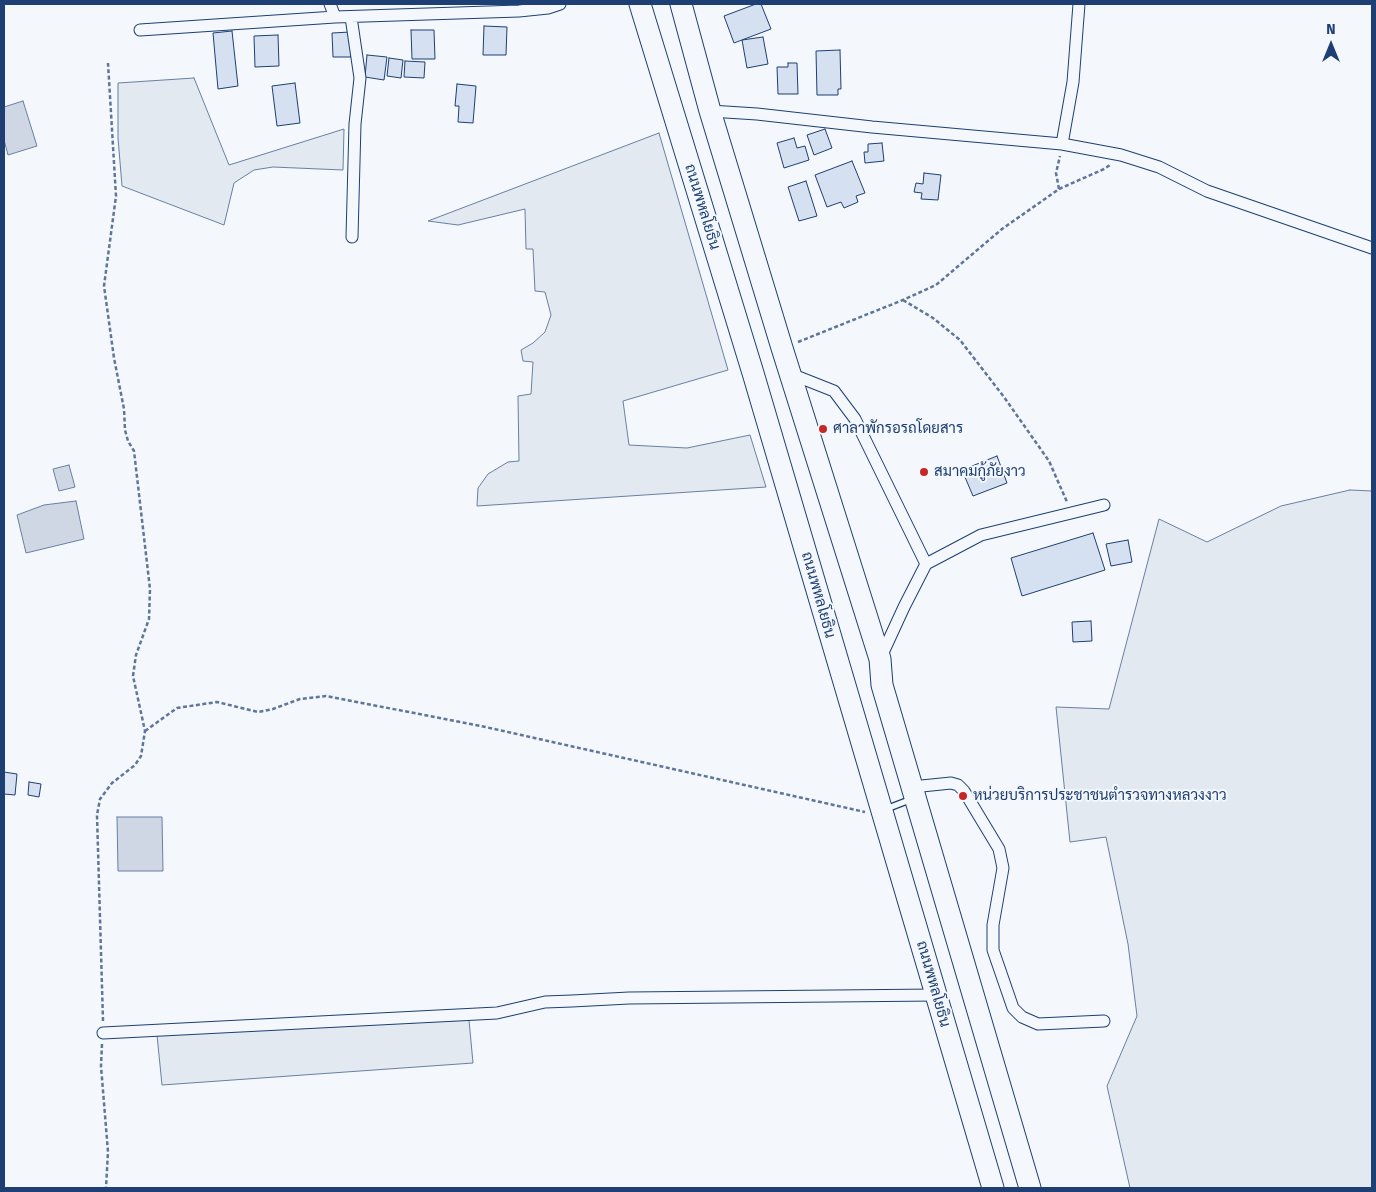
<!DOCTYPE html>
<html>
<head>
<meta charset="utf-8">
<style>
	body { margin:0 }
	#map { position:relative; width:1376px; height:1192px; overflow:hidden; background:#f4f7fb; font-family:"Fira Sans",sans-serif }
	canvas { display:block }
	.frame { position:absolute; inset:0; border:5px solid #1d3f73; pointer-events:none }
	.north { position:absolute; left:1306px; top:20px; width:50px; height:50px; -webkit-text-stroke:4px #f4f7fb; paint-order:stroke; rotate:0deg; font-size:14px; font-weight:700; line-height:20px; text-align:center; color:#1d3f73 }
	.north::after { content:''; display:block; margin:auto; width:18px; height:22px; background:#1d3f73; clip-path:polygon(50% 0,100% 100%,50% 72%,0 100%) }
</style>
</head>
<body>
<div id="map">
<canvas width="1376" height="1192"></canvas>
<div class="frame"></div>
<div class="north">N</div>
</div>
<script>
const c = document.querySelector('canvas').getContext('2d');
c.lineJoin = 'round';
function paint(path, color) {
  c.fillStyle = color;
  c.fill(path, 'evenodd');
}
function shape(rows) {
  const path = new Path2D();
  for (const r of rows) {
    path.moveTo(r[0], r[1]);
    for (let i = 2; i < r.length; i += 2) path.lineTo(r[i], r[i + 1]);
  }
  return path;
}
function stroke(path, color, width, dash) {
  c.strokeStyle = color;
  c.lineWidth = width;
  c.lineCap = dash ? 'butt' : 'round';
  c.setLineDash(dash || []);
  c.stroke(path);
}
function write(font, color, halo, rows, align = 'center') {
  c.font = font + ' "Fira Sans",Sarabun,sans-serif';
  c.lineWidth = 4;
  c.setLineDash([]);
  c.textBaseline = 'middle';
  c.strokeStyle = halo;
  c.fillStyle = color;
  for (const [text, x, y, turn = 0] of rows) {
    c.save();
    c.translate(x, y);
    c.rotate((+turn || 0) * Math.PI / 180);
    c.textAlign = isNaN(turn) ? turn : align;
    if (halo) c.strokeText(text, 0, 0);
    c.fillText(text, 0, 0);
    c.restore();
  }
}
const green = shape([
	[194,78,229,165,344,129,343,170,273,167,254,170,234,183,224,225,122,186,118,138,118,83,194,78],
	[659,133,728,370,623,401,629,445,687,448,750,435,766,487,477,506,478,488,488,474,508,462,519,461,518,396,531,394,533,362,523,361,521,350,533,343,545,332,551,315,545,292,535,291,533,249,526,249,525,209,458,225,428,221,659,133],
	[1350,490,1372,491,1372,1188,1130,1188,1107,1086,1137,1016,1128,944,1106,837,1070,842,1056,707,1109,709,1159,519,1207,542,1281,506,1350,490],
	[469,1020,473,1063,162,1085,157,1035,469,1020]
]);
paint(green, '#e3e9f0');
stroke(green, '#687fa3', 1);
const water = shape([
	[23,101,37,146,8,155,4,140,4,107,23,101],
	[69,465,75,487,59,491,53,469,69,465],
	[76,501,84,539,26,553,17,515,44,505,76,501],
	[117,817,162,817,163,871,118,871,117,817]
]);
paint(water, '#cfd7e4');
stroke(water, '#687fa3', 1);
const building = shape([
	[756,4,761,4,771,29,734,43,724,16,756,4],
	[484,26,507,27,506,55,483,55,484,26],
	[411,30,434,30,435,59,412,59,411,30],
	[232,31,238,86,218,89,213,33,232,31],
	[351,32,351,57,333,57,332,33,351,32],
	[278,35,279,66,255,67,254,36,278,35],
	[763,37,768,64,747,68,742,40,763,37],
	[840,50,841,89,838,89,838,95,817,95,816,51,840,50],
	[367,55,387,57,384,80,365,77,367,55],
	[389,58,403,60,401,78,387,76,389,58],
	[405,61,425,62,424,78,404,77,405,61],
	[788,63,797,63,798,94,778,94,777,67,788,67,788,63],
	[295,83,300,123,277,126,272,86,295,83],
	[457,84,476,86,473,123,458,122,459,106,455,106,457,84],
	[825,129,832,148,814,155,807,135,825,129],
	[794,138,797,148,805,146,809,160,784,168,777,143,794,138],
	[882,143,884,161,865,163,864,152,868,152,868,144,882,143],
	[852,161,865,193,856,196,858,202,844,208,841,202,827,207,815,175,852,161],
	[924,173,941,175,938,200,921,199,922,193,914,192,916,183,923,184,924,173],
	[806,181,817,216,799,221,788,187,806,181],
	[997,456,1007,483,973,496,962,470,997,456],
	[1093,533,1105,570,1022,596,1011,558,1093,533],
	[1128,540,1132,562,1111,566,1106,544,1128,540],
	[1091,621,1092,641,1073,642,1072,622,1091,621],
	[4,772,17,774,15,795,4,794,4,772],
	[29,782,41,784,39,797,28,795,29,782]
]);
paint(building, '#d5e0f0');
stroke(building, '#1d3f73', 1);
const lane = shape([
	[886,809,912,799]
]);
const street = shape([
	[330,4,335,17],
	[351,17,360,78,355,124,352,237],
	[140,30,335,17,519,11,548,8,560,4],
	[710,111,757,114,872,127,1062,144,1121,155,1159,167,1207,191,1372,248],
	[1062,144,1073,82,1079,4],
	[791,374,834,391,855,419,926,564,904,607,881,657],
	[926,564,981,535,1104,505],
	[912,787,951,783,958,785,964,791,999,849,1003,868,993,925,993,950,1013,1008,1022,1017,1038,1024,1104,1021],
	[103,1033,497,1013,545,1002,572,1001,629,998,936,995]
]);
const highway = shape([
	[640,4,753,373,993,1188],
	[681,4,710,111,782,348,880,659,882,685,1030,1188]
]);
stroke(lane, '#1d3f73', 8);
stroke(street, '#1d3f73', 13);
stroke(highway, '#1d3f73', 23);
stroke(shape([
	[1059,189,1056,173,1060,156],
	[903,300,933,318,960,340,1004,397,1049,461,1067,502],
	[798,342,903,300,936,285,1002,229,1059,189,1104,169,1110,165],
	[145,731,177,708,217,702,258,712,273,709,300,699,326,696,481,726,865,812],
	[103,1021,97,815,100,799,112,783,135,765,141,756,145,731,133,676,136,655,149,619,150,589,134,451,128,441,125,430,124,409,114,358,104,286,116,196,108,63],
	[102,1044,101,1066,108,1152,106,1188]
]), '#5e769c', 2.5, [4, 2.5]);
stroke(lane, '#f4f7fb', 5.5);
stroke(street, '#f4f7fb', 11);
stroke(highway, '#f4f7fb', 21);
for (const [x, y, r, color] of [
	[823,429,5,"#c62828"],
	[924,472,5,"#c62828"],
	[963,796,5,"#c62828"]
]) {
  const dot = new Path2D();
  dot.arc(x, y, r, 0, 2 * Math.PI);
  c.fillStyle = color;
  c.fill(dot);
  stroke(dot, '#f4f7fb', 2);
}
write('15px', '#1d3f73', '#f4f7fb', [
	["ถนนพหลโยธิน",702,207,73],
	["ถนนพหลโยธิน",818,595,74],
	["ถนนพหลโยธิน",933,984,74]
]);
write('15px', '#1d3f73', '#f4f7fb', [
	["ศาลาพักรอรถโดยสาร",833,429],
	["สมาคมกู้ภัยงาว",934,472],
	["หน่วยบริการประชาชนตำรวจทางหลวงงาว",973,796]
], 'left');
</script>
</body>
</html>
